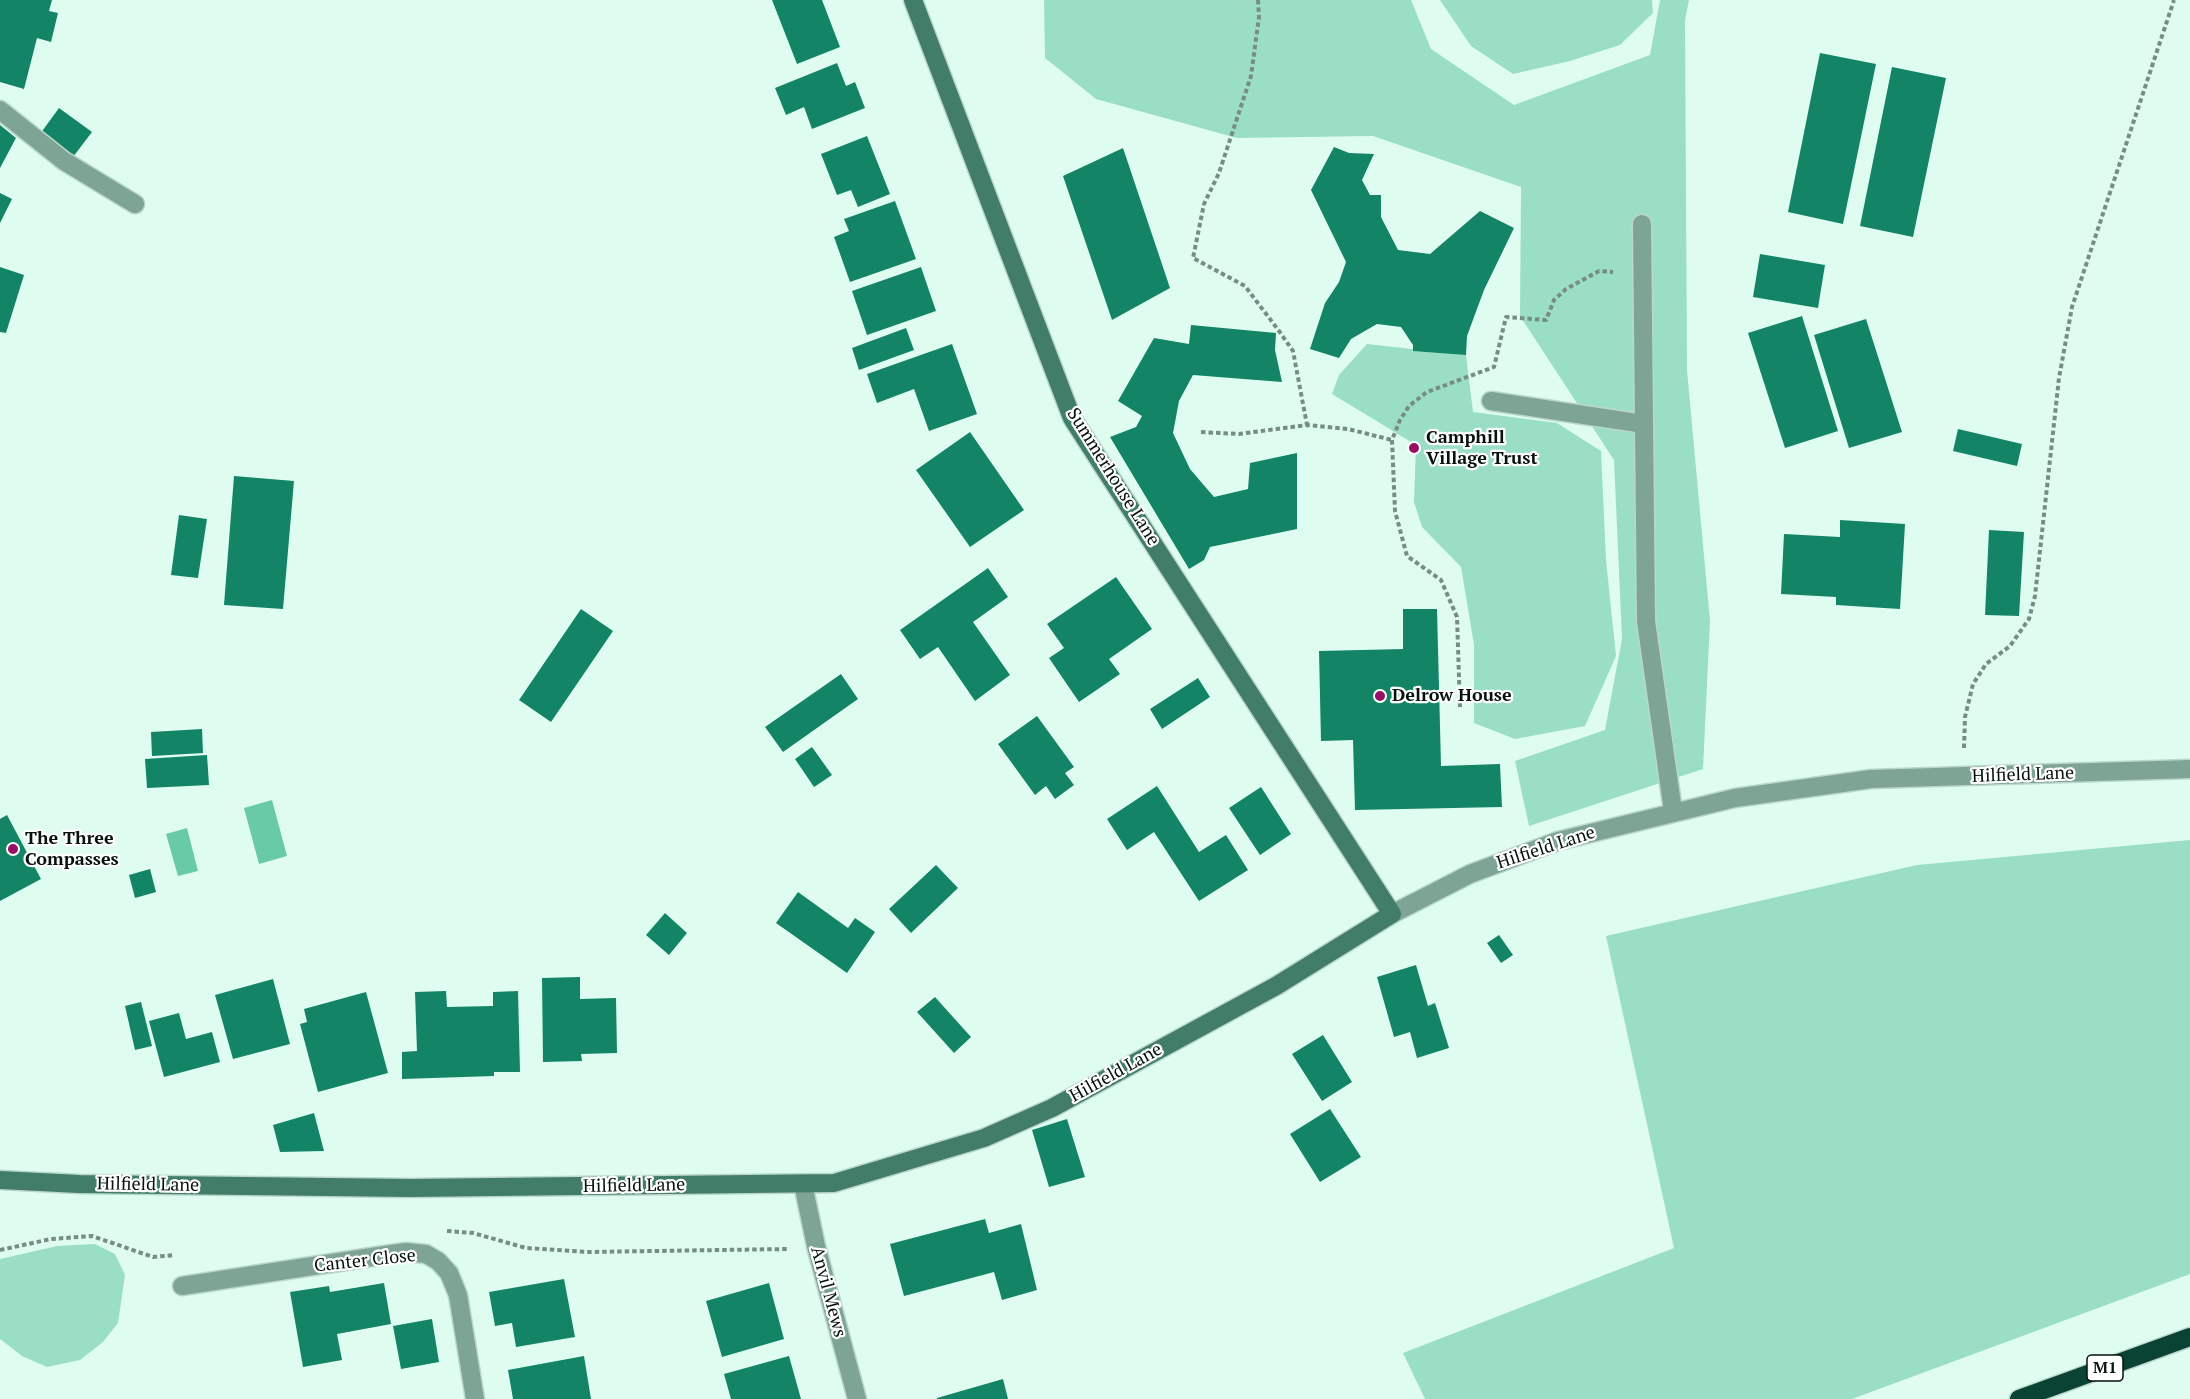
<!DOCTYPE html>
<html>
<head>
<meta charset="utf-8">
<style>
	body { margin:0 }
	canvas { display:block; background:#defdf0 }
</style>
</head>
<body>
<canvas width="2190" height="1399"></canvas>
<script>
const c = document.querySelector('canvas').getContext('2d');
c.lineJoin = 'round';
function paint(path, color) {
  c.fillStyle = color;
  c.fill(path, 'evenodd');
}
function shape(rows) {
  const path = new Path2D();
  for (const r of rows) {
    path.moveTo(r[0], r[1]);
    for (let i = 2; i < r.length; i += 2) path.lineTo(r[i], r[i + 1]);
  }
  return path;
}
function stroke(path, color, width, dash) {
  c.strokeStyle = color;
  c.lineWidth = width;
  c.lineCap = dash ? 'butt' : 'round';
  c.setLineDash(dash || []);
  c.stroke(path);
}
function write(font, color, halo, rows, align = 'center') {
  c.font = font + ' "PT Serif",serif';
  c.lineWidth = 4.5;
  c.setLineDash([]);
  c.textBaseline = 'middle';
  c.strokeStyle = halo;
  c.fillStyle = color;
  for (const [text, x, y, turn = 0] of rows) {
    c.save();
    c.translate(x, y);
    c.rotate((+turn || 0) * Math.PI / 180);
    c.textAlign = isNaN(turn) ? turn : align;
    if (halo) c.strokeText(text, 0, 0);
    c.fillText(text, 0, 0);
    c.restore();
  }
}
paint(shape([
	[1044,0,1411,0,1431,49,1514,105,1650,55,1660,0,1689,0,1685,20,1687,370,1710,621,1703,769,1529,826,1515,761,1605,730,1622,639,1614,460,1520,316,1521,187,1373,136,1237,138,1096,99,1045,58],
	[1440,0,1652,0,1653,13,1620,45,1570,61,1513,74,1471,46],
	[1367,344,1466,355,1473,412,1557,423,1601,451,1606,560,1616,656,1585,726,1515,739,1474,723,1474,645,1461,567,1422,527,1414,502,1416,445,1332,394,1339,375],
	[2190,840,2190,1274,1852,1399,1425,1399,1403,1353,1674,1248,1606,936,1917,865],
	[95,1244,115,1254,125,1275,118,1323,103,1342,80,1360,47,1367,22,1356,0,1339,0,1259,57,1246]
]), '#9adfc5');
paint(shape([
	[272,800,287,856,259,864,244,808],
	[187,828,198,871,178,876,166,834]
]), '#69caa8');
paint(shape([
	[0,0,52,0,49,11,58,13,51,42,37,38,24,89,0,82],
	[772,0,822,0,840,47,797,64],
	[1820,53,1876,64,1843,224,1788,212],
	[837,63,846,86,855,82,865,108,812,129,804,107,786,115,775,88],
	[1892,67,1946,78,1913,237,1860,226],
	[59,108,92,132,73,157,40,134],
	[0,125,16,138,0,168],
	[867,136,890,194,858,207,851,190,837,195,821,154],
	[1334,147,1349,153,1374,154,1362,180,1370,195,1381,195,1381,217,1398,250,1430,254,1480,211,1514,228,1484,290,1467,336,1466,355,1413,351,1413,345,1401,327,1377,324,1351,339,1339,358,1310,349,1325,303,1339,282,1346,262,1311,190],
	[1123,148,1170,288,1112,320,1063,176],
	[0,193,12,199,0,223],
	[895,201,916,259,850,282,834,237,849,231,844,219],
	[1760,254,1825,265,1818,308,1753,297],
	[0,267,24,275,6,333,0,332],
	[921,267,936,311,867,335,852,291],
	[1802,316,1838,431,1785,448,1748,333],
	[1866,319,1902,432,1849,448,1814,335],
	[1191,325,1276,333,1275,350,1282,382,1193,375,1179,401,1173,433,1190,469,1214,497,1248,489,1250,463,1297,453,1297,529,1210,547,1204,560,1189,569,1110,437,1136,427,1142,416,1118,401,1154,338,1189,344],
	[906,328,914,350,859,370,852,348],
	[952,344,977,414,929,431,914,389,877,403,867,374],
	[1958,429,2022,444,2017,466,1953,451],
	[970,432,1024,510,970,547,916,470],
	[234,476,294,481,283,609,224,605],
	[179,515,207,519,198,578,171,575],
	[1840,520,1905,524,1900,609,1836,605,1836,597,1781,594,1784,534,1840,537],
	[1989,530,2024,532,2019,616,1985,615],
	[988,568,1008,597,973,622,1010,675,975,701,938,647,920,659,900,630],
	[1116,577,1152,629,1109,659,1120,674,1079,702,1049,658,1064,648,1047,624],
	[581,609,613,631,551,722,519,700],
	[1403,609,1437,609,1441,766,1500,764,1502,807,1355,810,1353,740,1321,741,1319,651,1403,649],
	[841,674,858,699,783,752,765,727],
	[1198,678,1210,697,1162,729,1150,709],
	[1037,716,1074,767,1065,773,1074,785,1055,799,1046,786,1035,795,998,744],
	[202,729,203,753,152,756,151,732],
	[812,747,832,775,814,787,795,759],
	[207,755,209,785,147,788,145,759],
	[1157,786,1199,852,1226,835,1248,870,1199,901,1154,832,1127,850,1107,819],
	[1261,787,1291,834,1260,855,1229,808],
	[7,815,41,879,0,901,0,819],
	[936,865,958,888,911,933,889,909],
	[150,869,156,892,135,898,129,875],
	[798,892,848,928,855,918,875,932,847,973,776,923],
	[665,913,687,933,669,955,646,935],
	[1499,935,1513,955,1501,963,1487,943],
	[1416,965,1428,1006,1435,1003,1449,1048,1417,1058,1410,1032,1394,1037,1377,977],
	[580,977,580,999,616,998,617,1053,581,1054,582,1061,543,1062,542,978],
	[273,979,290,1044,233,1059,215,995],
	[446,991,447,1007,493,1006,493,992,518,991,520,1072,494,1072,494,1076,402,1079,402,1052,417,1051,415,992],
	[366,992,388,1073,318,1092,300,1024,307,1022,304,1009],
	[935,997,971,1037,954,1053,917,1012],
	[141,1002,152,1046,135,1050,125,1006],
	[179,1013,186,1039,212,1032,220,1062,164,1077,149,1021],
	[1323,1035,1352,1082,1322,1101,1292,1054],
	[1330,1109,1361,1157,1320,1182,1290,1134],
	[314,1113,324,1151,280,1152,273,1125],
	[1067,1119,1085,1177,1049,1187,1032,1130],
	[985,1219,989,1233,1021,1224,1037,1290,1002,1300,994,1272,904,1296,890,1244],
	[564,1279,575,1337,516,1347,512,1323,495,1326,489,1292],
	[384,1283,391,1324,337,1334,342,1360,303,1367,290,1292,329,1286,330,1292],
	[769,1283,784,1339,722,1357,706,1301],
	[432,1319,439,1362,401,1369,393,1326],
	[584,1356,591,1399,513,1399,508,1370],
	[789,1356,801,1399,731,1399,724,1374],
	[1003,1379,1008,1399,937,1399,937,1398]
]), '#148466');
const lane = shape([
	[0,110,64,161,135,204],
	[1642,224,1646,621,1673,811],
	[1491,401,1644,424]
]);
const street = shape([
	[1392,914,1470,874,1558,841,1735,798,1871,779,2190,769],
	[803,1184,816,1246,857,1399],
	[182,1286,378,1256,406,1252,426,1254,438,1261,449,1273,458,1295,475,1399]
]);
const secondary = shape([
	[0,1180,79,1184,410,1188,834,1183,984,1138,1052,1108,1276,986,1392,914,1072,418,913,0]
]);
const highway = shape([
	[2019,1399,2190,1337]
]);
stroke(lane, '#bbd7cc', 21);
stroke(street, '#bbd7cc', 21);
stroke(secondary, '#bbd7cc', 21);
stroke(highway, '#bbd7cc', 21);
stroke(shape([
	[1258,0,1259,17,1251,76,1219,173,1204,204,1193,258,1245,286,1279,331,1293,351,1307,425],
	[1201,432,1239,434,1307,425,1348,429,1392,440],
	[1460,707,1457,617,1441,580,1407,556,1395,511,1392,440,1400,420,1409,406,1427,392,1494,367,1506,317,1546,320,1554,300,1566,289,1599,271,1613,272],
	[1964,748,1965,717,1973,684,1986,664,2010,646,2029,619,2035,596,2059,378,2072,307,2174,0],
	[447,1231,473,1233,526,1248,587,1252,788,1249],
	[0,1250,51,1239,92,1236,153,1257,175,1255]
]), '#778d84', 4, [4.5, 3]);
stroke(lane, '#7ea495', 18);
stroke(street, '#7ea495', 18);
stroke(secondary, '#417d68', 18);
stroke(highway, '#0a4333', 18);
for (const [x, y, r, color] of [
	[1414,448,6,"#961066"],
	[1380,696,6,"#961066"],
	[13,849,6,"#961066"]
]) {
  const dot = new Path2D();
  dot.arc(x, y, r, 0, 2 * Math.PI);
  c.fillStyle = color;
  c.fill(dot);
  stroke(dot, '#fff', 2);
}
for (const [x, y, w] of [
	[2105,1368,36]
]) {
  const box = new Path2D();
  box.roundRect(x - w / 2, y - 13, w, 26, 4.5);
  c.fillStyle = '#fff';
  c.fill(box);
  stroke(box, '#05120d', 1.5);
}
write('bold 16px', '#05120d', null, [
	["M1",2105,1368]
]);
write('bold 18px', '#05120d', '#fff', [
	["Camphill",1426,438],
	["Village Trust",1426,459],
	["Delrow House",1392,696],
	["The Three",25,839],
	["Compasses",25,860]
], 'left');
write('18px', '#05120d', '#fff', [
	["Summerhouse Lane",1113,477,58],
	["Hilfield Lane",2023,775,-2],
	["Hilfield Lane",1546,848,-18],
	["Hilfield Lane",1116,1073,-29],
	["Hilfield Lane",148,1185,1],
	["Hilfield Lane",634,1186,-1],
	["Canter Close",365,1261,-6],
	["Anvil Mews",828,1292,75]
]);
</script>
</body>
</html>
